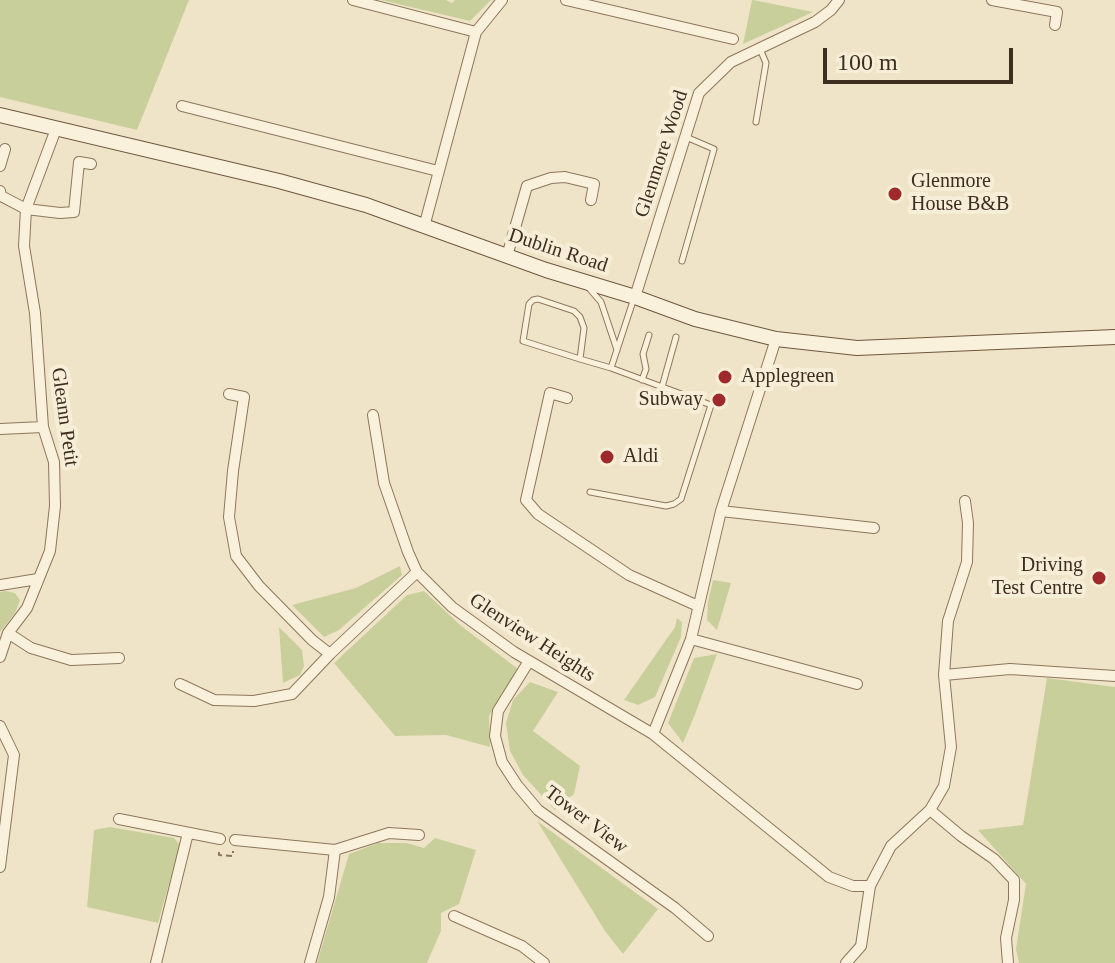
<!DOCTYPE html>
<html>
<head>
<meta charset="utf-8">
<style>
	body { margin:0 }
	#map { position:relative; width:1115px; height:963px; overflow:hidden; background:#f0e4c8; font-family:"Times New Roman",serif }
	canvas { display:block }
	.scale { position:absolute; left:823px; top:48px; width:190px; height:36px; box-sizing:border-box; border:4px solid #3d2e20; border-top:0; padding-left:10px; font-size:24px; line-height:28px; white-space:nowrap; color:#3d2e20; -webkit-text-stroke:6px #f7eed8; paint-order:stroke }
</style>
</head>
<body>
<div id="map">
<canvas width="1115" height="963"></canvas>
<div class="scale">100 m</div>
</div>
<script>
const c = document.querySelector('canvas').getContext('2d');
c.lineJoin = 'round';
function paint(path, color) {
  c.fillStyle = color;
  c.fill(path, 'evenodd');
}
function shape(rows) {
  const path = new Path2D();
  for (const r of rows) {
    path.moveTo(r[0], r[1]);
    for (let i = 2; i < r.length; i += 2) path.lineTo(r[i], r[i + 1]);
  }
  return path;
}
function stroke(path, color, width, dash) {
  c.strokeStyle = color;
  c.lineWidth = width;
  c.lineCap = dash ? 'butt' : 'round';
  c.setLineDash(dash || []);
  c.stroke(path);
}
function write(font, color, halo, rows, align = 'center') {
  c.font = font + ' "Times New Roman",serif';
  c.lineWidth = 8;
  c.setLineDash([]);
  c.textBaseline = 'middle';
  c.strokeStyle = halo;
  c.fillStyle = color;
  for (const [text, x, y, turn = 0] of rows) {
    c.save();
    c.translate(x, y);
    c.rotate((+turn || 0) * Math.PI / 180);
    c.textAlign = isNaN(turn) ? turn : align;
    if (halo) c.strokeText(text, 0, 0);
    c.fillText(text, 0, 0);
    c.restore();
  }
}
paint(shape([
	[0,0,189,0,137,130,0,97],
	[381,0,446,0,452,3,455,0,491,0,470,21],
	[752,0,753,0,813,12,743,44],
	[400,566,402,575,339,630,324,637,292,605,356,588],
	[713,580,731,583,717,630,707,620,708,602],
	[5,591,15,593,20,600,15,613,0,632,0,592],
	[424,591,460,625,518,669,489,716,490,747,446,735,395,736,334,663,407,595],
	[677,618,682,622,681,637,655,697,638,705,624,700,675,627],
	[279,627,302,650,304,666,300,675,283,683],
	[717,654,696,712,683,743,668,723,694,658],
	[1047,678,1115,687,1115,963,1019,963,1016,949,1026,884,978,830,1023,825],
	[530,682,558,692,533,731,580,766,574,794,555,810,523,775,510,751,506,723,513,700],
	[537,821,658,909,623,954,605,931],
	[110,827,174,838,180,845,158,923,87,907,94,830],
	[435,838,476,850,459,904,441,913,441,931,427,963,317,963,349,854,378,843,407,843,424,848]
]), '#c9cf9b');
const service = shape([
	[756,122,766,63,760,49],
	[682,261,714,149,686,137],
	[588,287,601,302,617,350],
	[580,359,584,328,580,317,574,311,538,299,533,300,529,304,523,341,580,359,611,368],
	[642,380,646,369,643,354,649,335],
	[662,387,676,337],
	[590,492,666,506,674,504,681,499,711,405,611,368,634,298]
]);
const minor = shape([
	[353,0,476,32],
	[566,0,733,39],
	[992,0,1057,12,1055,25],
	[182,106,438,171],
	[0,166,5,149],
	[0,191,1,196,26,209,60,213,74,212,79,162,91,164],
	[424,227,476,32,502,0],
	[507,256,527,186,551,178,565,177,594,184,591,200],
	[635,297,699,93,731,62,815,22,831,10,839,0],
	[229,394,244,397,233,471,229,517,236,556,259,586,312,640,330,654],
	[567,398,550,393,526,500,538,514,629,575,698,606],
	[373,415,384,483,408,552,417,572,452,607,514,652,653,734,829,877,853,886,870,886],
	[0,429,43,427],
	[721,511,874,528],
	[0,585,38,579],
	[8,633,31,648,71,660,119,658],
	[691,639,857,684],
	[0,657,8,633,27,608,50,551,55,506,54,462,43,427,35,313,24,246,26,209,56,129],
	[529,661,498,711,495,736,502,762,517,785,538,810,675,908,708,936],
	[944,675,948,621,967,562,968,523,965,501],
	[180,684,214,700,254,701,292,694,330,654,417,572],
	[0,726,14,755,0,867],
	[653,734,691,639,721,511,776,339],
	[930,810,961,836,994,859,1014,880,1014,900,1006,938,1008,963],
	[119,819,220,839],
	[235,840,335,850],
	[454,916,522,946,544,963],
	[156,963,188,833],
	[310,963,329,897,335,850,389,833,419,835],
	[846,963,861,946,870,886,891,846,930,810,944,786,951,747,944,675,1010,669,1115,676]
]);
const secondary = shape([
	[0,115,279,181,366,205,546,270,635,297,695,319,776,339,857,348,1115,337]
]);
stroke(service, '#8d765c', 7);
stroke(minor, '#8d765c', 12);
stroke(secondary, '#6f573f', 16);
stroke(shape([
	[219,852,219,855,233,856,233,851]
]), '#8d765c', 2, [6, 4]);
stroke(service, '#faf1dc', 5);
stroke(minor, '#faf1dc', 10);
stroke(secondary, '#faf1dc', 14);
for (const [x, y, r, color] of [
	[895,194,8,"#9e2a2b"],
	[725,377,8,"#9e2a2b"],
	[719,400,8,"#9e2a2b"],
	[607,457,8,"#9e2a2b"],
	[1099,578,8,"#9e2a2b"]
]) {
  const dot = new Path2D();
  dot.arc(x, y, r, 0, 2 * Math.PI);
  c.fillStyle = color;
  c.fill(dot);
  stroke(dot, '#f7eed8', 3);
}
write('20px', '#3d2e20', '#f7eed8', [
	["Glenmore Wood",662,154,-72],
	["Dublin Road",558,251,18],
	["Gleann Petit",64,417,82],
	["Glenview Heights",532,638,33],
	["Tower View",586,820,37]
]);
write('20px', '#3d2e20', '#f7eed8', [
	["Glenmore",911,182],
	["House B&B",911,205],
	["Applegreen",741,377],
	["Subway",703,400,"right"],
	["Aldi",623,457],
	["Driving",1083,566,"right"],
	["Test Centre",1083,589,"right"]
], 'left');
</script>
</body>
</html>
